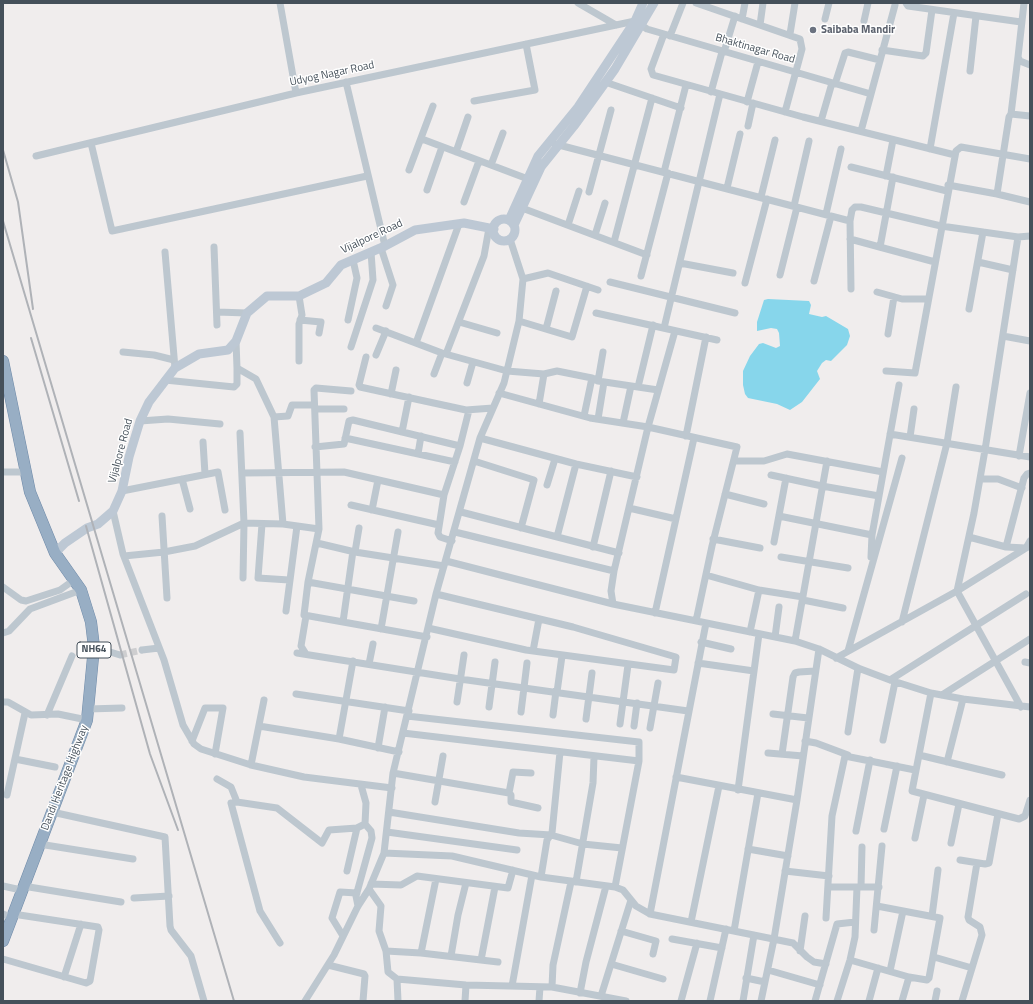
<!DOCTYPE html>
<html>
<head>
<meta charset="utf-8">
<style>
	body { margin:0 }
	#map { position:relative; width:1033px; height:1004px; overflow:hidden; background:#f0eded; font-family:"Titillium Web",sans-serif }
	canvas { display:block }
	.frame { position:absolute; inset:0; border:4px solid #45505a; pointer-events:none }
</style>
</head>
<body>
<div id="map">
<canvas width="1033" height="1004"></canvas>
<div class="frame"></div>
</div>
<script>
const c = document.querySelector('canvas').getContext('2d');
c.lineJoin = 'round';
function paint(path, color) {
  c.fillStyle = color;
  c.fill(path, 'evenodd');
}
function shape(rows) {
  const path = new Path2D();
  for (const r of rows) {
    if (r.length === 3) {
      path.moveTo(r[0] + r[2], r[1]);
      path.arc(r[0], r[1], r[2], 0, 2 * Math.PI);
      continue;
    }
    path.moveTo(r[0], r[1]);
    for (let i = 2; i < r.length; i += 2) path.lineTo(r[i], r[i + 1]);
  }
  return path;
}
function stroke(path, color, width, dash) {
  c.strokeStyle = color;
  c.lineWidth = width;
  c.lineCap = dash ? 'butt' : 'round';
  c.setLineDash(dash || []);
  c.stroke(path);
}
function write(font, color, halo, rows, align = 'center') {
  c.font = font + ' "Titillium Web",sans-serif';
  c.lineWidth = 3;
  c.setLineDash([]);
  c.textBaseline = 'middle';
  c.strokeStyle = halo;
  c.fillStyle = color;
  for (const [text, x, y, turn = 0] of rows) {
    c.save();
    c.translate(x, y);
    c.rotate((+turn || 0) * Math.PI / 180);
    c.textAlign = isNaN(turn) ? turn : align;
    if (halo) c.strokeText(text, 0, 0);
    c.fillText(text, 0, 0);
    c.restore();
  }
}
paint(shape([
	[768,299,809,301,811,305,809,314,822,317,826,316,848,329,850,336,847,345,831,361,826,360,822,363,817,371,820,379,802,402,790,410,777,404,748,398,745,394,743,385,743,371,750,356,759,344,763,343,776,348,780,346,779,333,777,329,771,328,757,331,757,322,764,300]
]), '#87d6eb');
stroke(shape([
	[120,655,142,650]
]), '#ceced0', 7, [7, 3.5]);
const trunk = shape([
	[3,361,30,492,55,553,81,590,91,622,94,647,87,720,3,941]
]);
stroke(trunk, '#6f8aa8', 12);
stroke(shape([
	[280,3,296,93],
	[578,3,616,25],
	[696,3,800,39,802,49,785,112],
	[906,3,908,6,1021,22],
	[1024,3,1018,57,1020,61,1030,65],
	[742,19,745,3],
	[825,19,829,3],
	[864,21,868,3],
	[760,25,763,3],
	[664,34,651,69,653,75,803,117,955,155],
	[790,34,795,3],
	[670,36,683,3],
	[882,50,923,56,926,53,932,10],
	[724,52,735,16],
	[970,71,976,16],
	[346,82,385,246],
	[605,82,681,108],
	[835,84,845,53,848,52,880,60],
	[711,92,722,52],
	[474,101,535,90,526,44],
	[747,102,758,62],
	[1011,114,1018,57],
	[821,121,832,83],
	[748,126,753,103],
	[861,131,895,5],
	[422,139,528,179],
	[91,143,112,231,367,176],
	[555,144,850,221],
	[930,149,954,13],
	[456,152,468,117],
	[36,156,296,93,635,21,647,29,871,94],
	[491,165,503,133],
	[851,167,947,191],
	[409,170,433,106],
	[664,172,686,85],
	[886,176,893,140],
	[948,185,997,194,1030,202],
	[727,188,740,134],
	[427,190,442,147],
	[589,192,611,110],
	[997,194,1009,117,1011,114,1030,116],
	[761,197,775,140],
	[464,202,479,161],
	[794,206,809,141],
	[522,208,647,255],
	[826,214,841,149],
	[568,225,579,191],
	[595,235,605,203],
	[1018,237,985,450,974,513,957,591,1021,707],
	[850,239,935,262],
	[614,242,652,98],
	[214,247,217,325],
	[880,247,893,177],
	[381,248,393,285,386,306],
	[165,252,175,368],
	[978,262,1013,270],
	[680,263,733,273],
	[780,275,797,207],
	[641,276,668,173],
	[523,279,548,273,598,290],
	[814,281,831,216],
	[610,282,735,313],
	[745,283,767,199],
	[851,289,850,221,852,210,855,207,861,207,941,226,1018,237,1030,236],
	[877,292,902,299,928,299],
	[299,296,302,315,299,324,299,361],
	[969,309,983,232],
	[217,312,247,313],
	[596,313,717,340],
	[300,320,321,322,319,333],
	[348,320,357,278,353,260],
	[519,321,572,337,587,286],
	[459,322,497,333],
	[376,328,442,353,507,371,544,374,557,371,592,378,598,381,658,390],
	[664,328,720,94],
	[546,329,556,291],
	[888,334,894,297],
	[1003,336,1030,341],
	[236,341,237,368,256,379,274,417,283,524],
	[416,343,459,224],
	[351,347,373,280,371,252],
	[123,352,154,355,174,360],
	[446,354,484,256,489,228],
	[376,355,386,331],
	[366,357,359,385,360,387,466,410,493,408],
	[886,371,915,373,956,151,961,147,1030,159],
	[434,374,442,353],
	[165,380,234,387,237,384,237,368],
	[598,381,603,352],
	[467,383,473,362],
	[638,387,653,325],
	[351,391,316,388,314,390,319,529,308,582,304,615,427,637],
	[499,393,590,418,648,427,737,447,712,546,696,621],
	[391,394,396,370],
	[539,404,544,374],
	[315,409,344,409],
	[584,416,592,378],
	[274,417,288,416,292,405,314,405],
	[598,419,604,382],
	[140,421,168,419,220,424],
	[623,423,631,386],
	[402,432,409,397],
	[240,433,244,523,243,578],
	[890,434,1030,457],
	[686,436,706,337],
	[910,437,914,409],
	[345,438,455,462],
	[480,438,576,464,637,477],
	[203,442,205,474],
	[315,447,344,444,349,421,353,420,460,446],
	[418,454,421,436],
	[1019,456,1030,393],
	[474,461,534,480,521,528],
	[734,461,764,461,787,454,883,472],
	[3,472,26,472],
	[242,473,344,472,444,495],
	[771,475,822,486,879,496],
	[182,479,190,509],
	[980,479,998,479,1022,488],
	[547,485,555,459],
	[122,491,218,472,225,510],
	[725,494,764,504],
	[351,505,439,525],
	[629,508,676,519],
	[372,510,378,480],
	[113,511,123,554,164,660,183,725,194,744,201,749,251,765,304,777,392,788],
	[461,512,619,553],
	[162,516,167,598],
	[779,516,872,535],
	[262,524,258,578,289,580],
	[455,532,614,571],
	[557,537,576,464],
	[969,537,1006,547,1026,548],
	[713,539,760,548],
	[452,541,440,537,438,533,444,495,460,446,469,410],
	[774,542,786,478],
	[317,543,355,552,444,566],
	[593,547,611,471],
	[1006,547,1024,478,1027,474,1030,473],
	[355,552,359,528],
	[124,556,164,552,195,546,244,523,283,524,319,529],
	[781,557,848,568],
	[871,557,872,535,899,385],
	[446,561,613,604,795,641,819,649,858,668,890,680,931,693,963,699,1030,707],
	[706,575,759,590,803,597],
	[308,582,414,601],
	[3,587,21,600,26,601,60,590,74,580],
	[803,600,843,608],
	[613,604,611,591,614,571,648,427,675,331],
	[286,611,297,526],
	[655,613,694,438],
	[343,622,353,551],
	[902,622,947,443,956,387],
	[428,628,526,650,674,670,676,657,573,627,436,594],
	[381,629,398,532],
	[750,632,759,590],
	[3,633,9,631,30,609,81,590],
	[775,637,779,607],
	[795,641,827,461],
	[701,642,731,649],
	[94,647,120,655],
	[142,650,159,648],
	[533,651,539,619],
	[848,651,902,458],
	[297,653,460,679,688,711],
	[306,654,301,646,306,616],
	[836,658,957,591,1026,548,1030,541],
	[1025,662,1030,663],
	[698,663,754,671],
	[369,664,373,644],
	[890,680,1026,594],
	[557,692,562,656],
	[931,693,912,791,1019,819,1025,816,1030,800],
	[296,694,409,711],
	[942,695,1030,639],
	[3,702,8,702,31,715,58,714,87,720],
	[457,702,464,655],
	[489,707,495,662],
	[88,709,122,708],
	[521,712,527,663],
	[773,714,808,718],
	[47,715,72,656],
	[553,715,556,691],
	[407,716,639,742,639,761,615,887],
	[586,719,592,673],
	[620,724,628,665],
	[259,726,339,739,399,752],
	[634,726,637,703],
	[650,728,658,683],
	[848,732,858,668],
	[403,733,639,761],
	[339,739,353,661],
	[883,740,895,682],
	[192,741,205,708,223,708,215,754],
	[805,741,816,743,848,755],
	[378,748,385,707],
	[768,753,803,756],
	[782,754,793,677,795,673,799,672,815,671],
	[919,755,1002,775],
	[15,759,55,767],
	[947,762,963,699],
	[251,765,264,700],
	[393,773,509,793,511,795,511,802,538,808],
	[676,777,797,800],
	[217,779,231,787,237,802],
	[738,790,759,634],
	[509,793,513,772,531,773],
	[7,795,25,713],
	[435,802,443,756],
	[52,812,165,837,170,926,171,930,191,956,204,1001],
	[389,812,519,833,551,835,583,844,622,848],
	[884,829,897,766],
	[856,831,870,760],
	[387,832,517,850],
	[915,838,924,795],
	[951,843,959,804],
	[39,844,133,859],
	[748,849,788,856],
	[384,853,452,856,541,877,615,887,623,890,636,906,650,914,793,943,807,957,814,962,826,964],
	[960,860,985,864,989,863,998,814],
	[347,871,357,828],
	[785,871,829,876],
	[541,877,547,840,552,833,560,752],
	[576,882,593,783,594,757],
	[371,884,401,885,417,876,508,888,513,870],
	[3,886,21,890],
	[23,886,121,902],
	[828,887,879,887],
	[861,887,862,847],
	[369,889,381,906,379,931,386,951,388,972,397,979,466,985,552,987,626,1001],
	[134,898,169,896],
	[358,906,356,896,372,838,371,831,365,824,366,803,361,785],
	[3,914,12,918],
	[650,914,706,623],
	[932,916,938,870],
	[826,918,832,816,845,756,915,770],
	[691,922,719,786],
	[874,930,882,846],
	[621,931,656,941,653,954],
	[734,931,758,793],
	[343,936,332,918,340,892,357,893],
	[672,939,722,948],
	[280,943,260,911,231,803,237,802,277,808,322,843,329,830,357,828,365,824],
	[386,951,421,953,498,962],
	[800,951,805,916],
	[421,953,436,879],
	[451,956,458,915,466,883],
	[934,957,972,968],
	[3,959,86,983,90,981,99,930,98,927,13,914],
	[481,960,495,887],
	[850,960,909,977,927,980,929,978,940,918,877,906],
	[611,964,663,979],
	[328,965,364,974,365,976,363,1001],
	[768,970,820,985],
	[890,971,903,911],
	[64,977,81,924],
	[746,978,765,982],
	[397,979,398,1001],
	[512,986,532,875],
	[552,987,553,965,571,882],
	[580,993,586,962,606,886],
	[601,996,631,900],
	[305,1001,334,955,358,906,369,889,384,853,393,773,436,594,480,438,504,383,519,321,523,279,510,239],
	[465,1001,466,985],
	[539,1001,540,987],
	[681,1001,697,943],
	[710,1001,726,929],
	[743,1001,754,935],
	[761,1001,774,939,797,800,819,649],
	[815,1001,837,924,855,922],
	[837,1001,850,960,855,937,857,887],
	[869,1001,878,968],
	[902,1001,909,977],
	[935,1001,937,991],
	[962,1001,982,935,980,927,969,920,968,917,977,863]
]), '#bdc7cf', 7);
stroke(shape([
	[504,230,11],
	[509,220,538,156,578,107,635,21,643,3],
	[514,225,541,167,574,126,615,69,654,3],
	[55,553,65,543,87,528,98,524,113,511,122,491,129,457,140,421,149,402,175,368,199,354,228,350,236,341,247,313,267,296,299,296,326,283,341,265,385,246,415,230,464,223,494,229]
]), '#bdc8d4', 9);
stroke(trunk, '#98aec4', 11);
stroke(shape([
	[3,150,18,202,33,309],
	[3,221,234,1001],
	[31,338,79,501],
	[86,526,150,754,178,830]
]), '#afb2b7', 2);
for (const [x, y, r, color] of [
	[813,30,4,"#6b7280"]
]) {
  const dot = new Path2D();
  dot.arc(x, y, r, 0, 2 * Math.PI);
  c.fillStyle = color;
  c.fill(dot);
  stroke(dot, '#fff', 1.5);
}
for (const [x, y, w] of [
	[94,650,34]
]) {
  const box = new Path2D();
  box.roundRect(x - w / 2, y - 8, w, 16, 3);
  c.fillStyle = '#fff';
  c.fill(box);
  stroke(box, '#45505a', 1);
}
write('bold 10px', '#45505a', null, [
	["NH64",94,650]
]);
write('bold 11px', '#5b616d', '#fff', [
	["Saibaba Mandir",821,30]
], 'left');
write('11px', '#45505a', '#fff', [
	["Bhaktinagar Road",755,49,16],
	["Udyog Nagar Road",332,74,-12],
	["Vijalpore Road",372,237,-25],
	["Vijalpore Road",121,451,-75],
	["Dandi Heritage Highway",65,778,-69]
]);
</script>
</body>
</html>
